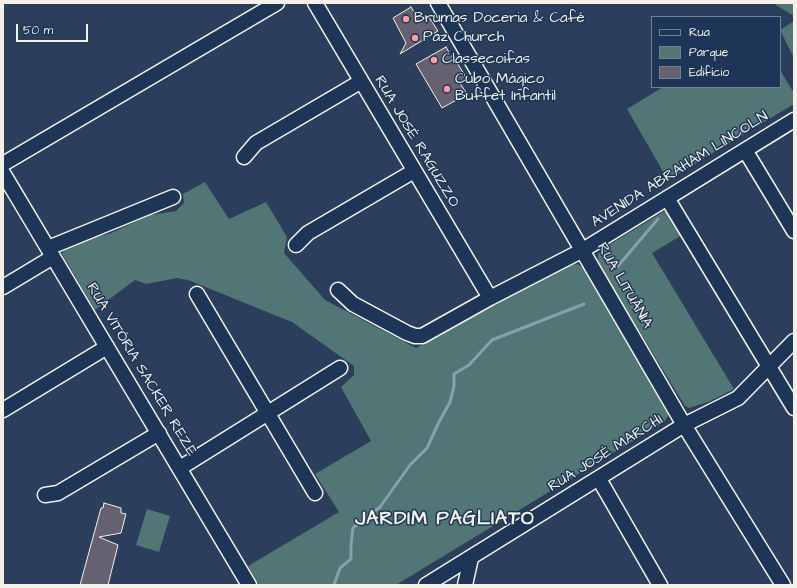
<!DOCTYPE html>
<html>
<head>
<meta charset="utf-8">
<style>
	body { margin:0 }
	#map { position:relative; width:797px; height:588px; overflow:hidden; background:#2b3e5c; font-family:"Architects Daughter",sans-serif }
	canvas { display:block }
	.frame { position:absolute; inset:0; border:4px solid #f4f1e8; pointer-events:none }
	.legend { position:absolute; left:651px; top:16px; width:130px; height:72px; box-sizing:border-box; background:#1d3557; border:1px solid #738091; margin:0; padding:5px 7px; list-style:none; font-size:12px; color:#f4f1e8 }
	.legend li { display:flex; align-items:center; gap:8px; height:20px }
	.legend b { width:20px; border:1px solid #738091 }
	.scale { position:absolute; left:16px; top:24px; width:72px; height:18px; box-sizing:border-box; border:2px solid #f4f1e8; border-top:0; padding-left:5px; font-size:12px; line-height:14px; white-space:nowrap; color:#f4f1e8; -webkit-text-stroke:3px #1d3557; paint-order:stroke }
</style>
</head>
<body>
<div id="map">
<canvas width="797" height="588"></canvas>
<div class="frame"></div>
<ul class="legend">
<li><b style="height:5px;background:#1d3557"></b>Rua</li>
<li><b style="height:11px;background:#527575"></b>Parque</li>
<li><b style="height:11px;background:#656170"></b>Edifício</li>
</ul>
<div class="scale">50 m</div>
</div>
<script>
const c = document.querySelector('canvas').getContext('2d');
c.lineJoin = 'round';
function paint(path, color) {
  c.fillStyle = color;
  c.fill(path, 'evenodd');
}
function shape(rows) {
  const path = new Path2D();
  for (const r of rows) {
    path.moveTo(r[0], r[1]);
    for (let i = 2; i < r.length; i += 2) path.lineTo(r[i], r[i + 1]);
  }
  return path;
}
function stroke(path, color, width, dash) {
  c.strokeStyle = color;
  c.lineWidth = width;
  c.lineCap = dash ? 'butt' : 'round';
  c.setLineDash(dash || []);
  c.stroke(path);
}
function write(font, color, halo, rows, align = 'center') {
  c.font = font + ' "Architects Daughter",sans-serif';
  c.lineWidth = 3;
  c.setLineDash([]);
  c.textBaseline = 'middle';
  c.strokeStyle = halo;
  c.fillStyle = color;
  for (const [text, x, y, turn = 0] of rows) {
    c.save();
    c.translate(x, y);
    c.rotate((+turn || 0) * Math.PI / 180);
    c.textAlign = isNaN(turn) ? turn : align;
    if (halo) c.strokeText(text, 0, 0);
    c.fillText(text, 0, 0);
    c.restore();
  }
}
paint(shape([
	[776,3,794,3,794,16,776,5],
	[794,21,794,58,780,30],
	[780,70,794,93,794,104,668,180,627,109,663,87,780,87],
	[205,182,229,219,266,202,287,237,284,253,325,300,416,348,568,265,577,264,584,268,592,277,669,413,667,418,664,422,396,585,259,585,248,566,339,512,315,474,371,441,341,387,354,375,354,366,292,322,188,280,177,278,146,284,135,280,95,310,62,254,66,245,82,239,109,234,150,215,176,211,184,203,183,194],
	[667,211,682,235,652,253,734,389,708,402,689,408,685,406,602,270,598,261,598,255,601,250,663,212],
	[147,509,170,516,159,552,136,545]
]), '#527575');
stroke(shape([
	[618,266,658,219],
	[334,585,340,568,351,559,351,544,353,528,380,507,410,465,427,448,439,422,450,402,454,386,454,374,469,365,492,340,584,304]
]), '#899fae', 3);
const building = shape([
	[411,7,420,22,429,17,438,31,400,54,406,43,393,18,411,7],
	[446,47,455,62,456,61,467,79,460,83,467,94,442,108,416,64,446,47],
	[104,503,121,508,121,513,126,514,121,533,99,537,118,545,108,585,80,585,101,508,103,508,104,503]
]);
paint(building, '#656170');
stroke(building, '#f4f1e8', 1);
const minor = shape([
	[315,3,490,298],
	[438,3,684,425,783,585],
	[745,150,794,231],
	[244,157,256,143,360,82],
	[3,164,277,3],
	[3,173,249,585],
	[667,198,794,408],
	[296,245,308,233,414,171],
	[48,248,173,197],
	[3,287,53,257],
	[338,290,353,304,407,333,415,336,422,336,490,298,583,250,794,120],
	[197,294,315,493],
	[3,410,107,347],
	[180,468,340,368],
	[599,479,660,585],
	[45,495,58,493,159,433],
	[426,585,684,425,738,398,794,341],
	[465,585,471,558]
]);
stroke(minor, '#f4f1e8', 17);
stroke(minor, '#1d3557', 14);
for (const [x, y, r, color] of [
	[406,19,4,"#ff9aa2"],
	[415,38,4,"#ff9aa2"],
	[434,60,4,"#ff9aa2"],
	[447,89,4,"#ff9aa2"]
]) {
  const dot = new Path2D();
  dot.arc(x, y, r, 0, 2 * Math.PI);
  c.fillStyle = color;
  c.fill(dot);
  stroke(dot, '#1d3557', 1.5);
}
write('15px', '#f4f1e8', '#1d3557', [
	["Brumas Doceria & Café",414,19],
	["Paz Church",423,38],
	["Classecoifas",442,60],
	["Cubo Mágico",455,80],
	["Buffet Infantil",455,97]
], 'left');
write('15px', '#f4f1e8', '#1d3557', [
	["RUA JOSÉ RAGUZZO",416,142,59],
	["AVENIDA ABRAHAM LINCOLN",680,170,-32],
	["RUA LITUÂNIA",624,286,60],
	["RUA VITÓRIA SACKER REZE",141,370,59],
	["RUA JOSÉ MARCHI",606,454,-32]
]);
c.letterSpacing = '1px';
write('bold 19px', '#f4f1e8', '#1d3557', [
	["JARDIM PAGLIATO",445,520]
]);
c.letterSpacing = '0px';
</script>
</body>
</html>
